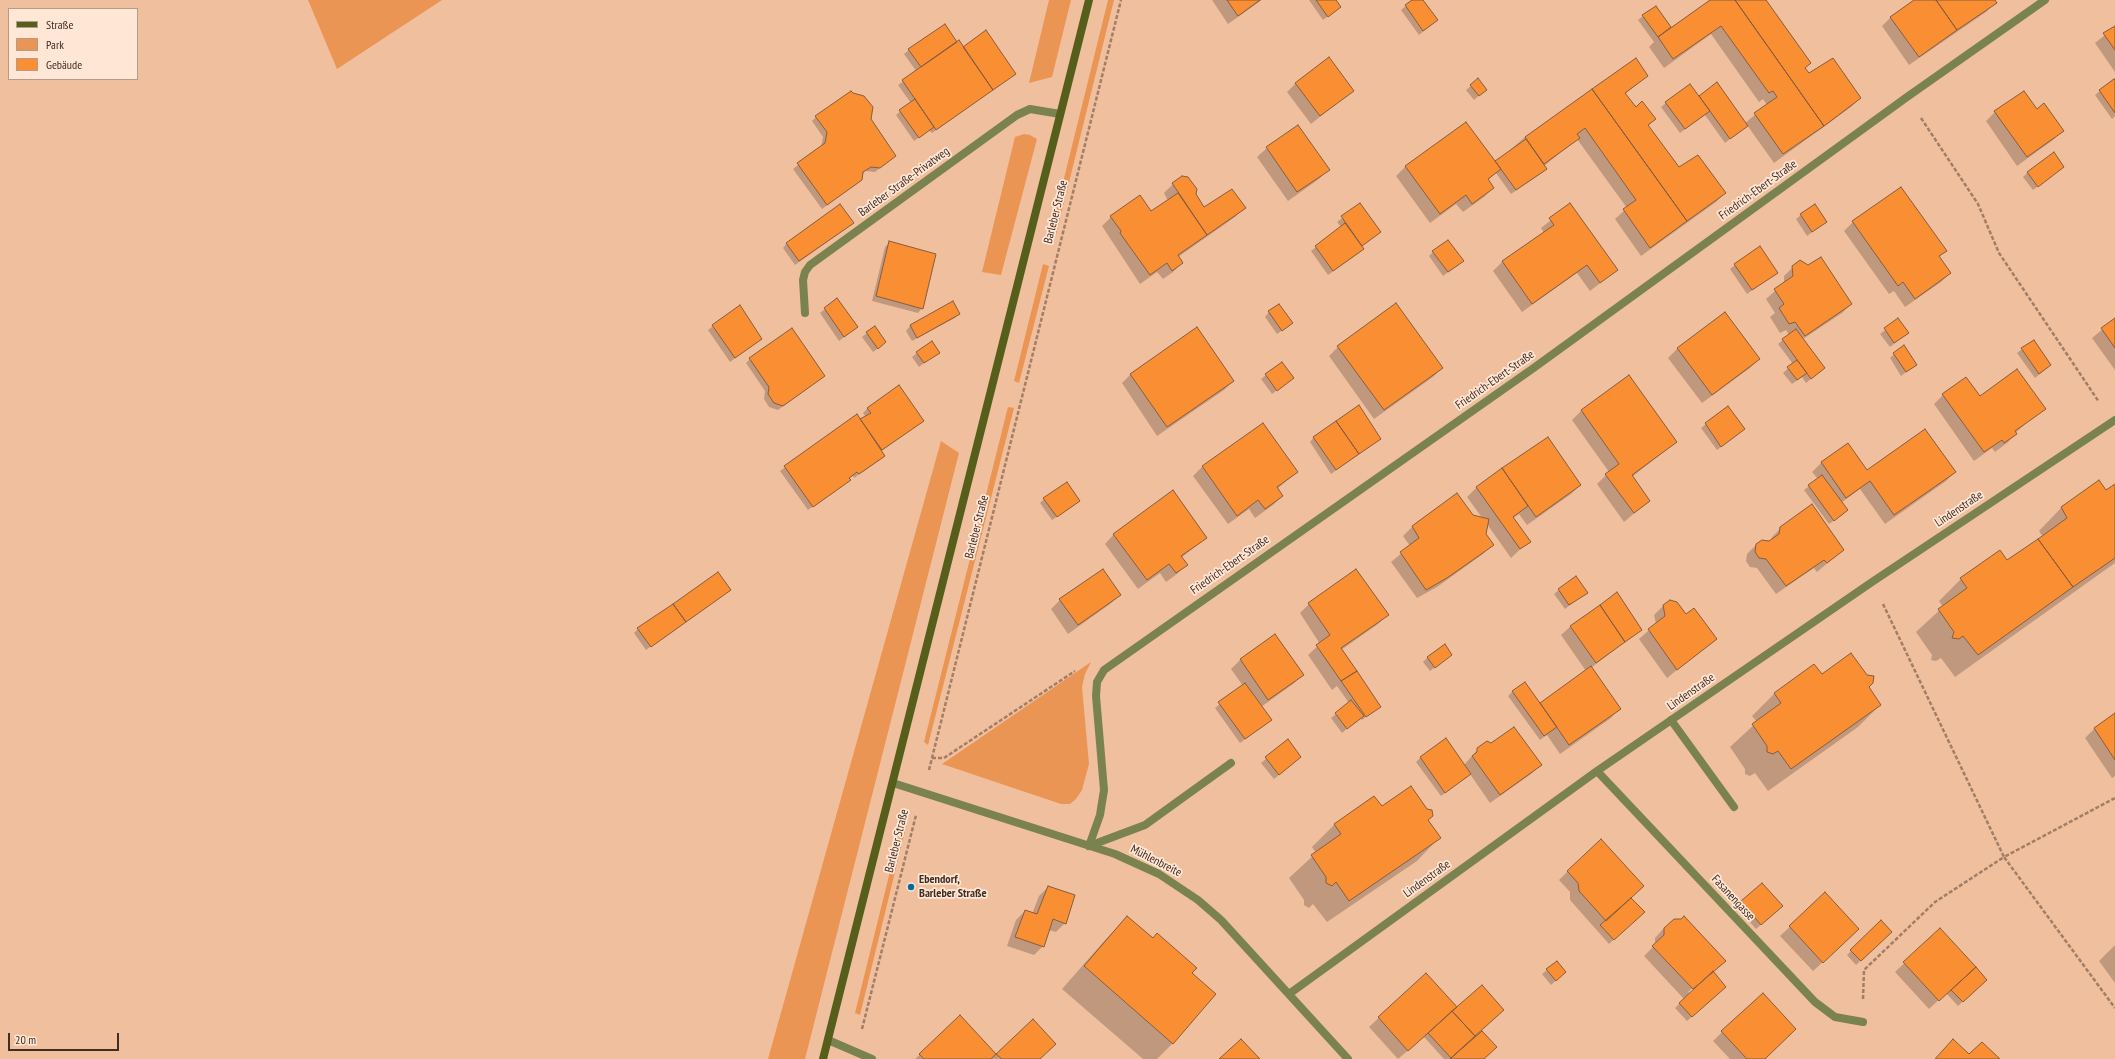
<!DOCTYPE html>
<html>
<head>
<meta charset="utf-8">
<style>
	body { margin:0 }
	#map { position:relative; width:2115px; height:1059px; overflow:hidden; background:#f0bf9e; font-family:"PT Sans Narrow",sans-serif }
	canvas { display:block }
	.legend { position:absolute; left:8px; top:8px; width:130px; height:72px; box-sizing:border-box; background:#ffe6d5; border:1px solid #b39c8d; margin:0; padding:5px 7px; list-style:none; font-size:12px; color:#412e21 }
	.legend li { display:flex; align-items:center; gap:8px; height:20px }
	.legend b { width:20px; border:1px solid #b39c8d }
	.scale { position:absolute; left:8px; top:1033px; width:111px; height:18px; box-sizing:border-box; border:2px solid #412e21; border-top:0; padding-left:5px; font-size:12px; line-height:14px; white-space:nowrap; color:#412e21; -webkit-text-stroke:3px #ffe6d5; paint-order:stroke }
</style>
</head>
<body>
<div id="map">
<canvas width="2115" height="1059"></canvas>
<ul class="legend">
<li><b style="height:5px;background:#565e1c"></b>Straße</li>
<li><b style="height:11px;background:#eb9554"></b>Park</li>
<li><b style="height:11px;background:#fa8e33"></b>Gebäude</li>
</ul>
<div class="scale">20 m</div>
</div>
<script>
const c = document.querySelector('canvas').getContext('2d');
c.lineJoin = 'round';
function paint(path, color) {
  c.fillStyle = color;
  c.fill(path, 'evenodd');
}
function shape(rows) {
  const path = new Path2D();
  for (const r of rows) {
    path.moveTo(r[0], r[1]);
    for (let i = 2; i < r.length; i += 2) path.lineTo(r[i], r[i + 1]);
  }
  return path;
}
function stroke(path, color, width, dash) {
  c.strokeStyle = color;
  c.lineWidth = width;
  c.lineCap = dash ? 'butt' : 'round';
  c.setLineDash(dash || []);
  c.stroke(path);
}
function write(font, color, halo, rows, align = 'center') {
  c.font = font + ' "PT Sans Narrow",sans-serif';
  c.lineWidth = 3.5;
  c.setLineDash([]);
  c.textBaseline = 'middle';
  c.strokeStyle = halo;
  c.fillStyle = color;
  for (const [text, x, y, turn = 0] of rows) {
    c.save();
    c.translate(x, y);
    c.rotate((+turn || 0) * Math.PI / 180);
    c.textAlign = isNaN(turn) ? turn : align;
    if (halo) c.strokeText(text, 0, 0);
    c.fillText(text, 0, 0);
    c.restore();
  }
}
paint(shape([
	[308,0,442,0,337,69],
	[1049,0,1071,0,1052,77,1029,83],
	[1108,0,1114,0,1056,235,1050,235],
	[1024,134,1030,135,1037,139,1001,275,982,272,1015,137],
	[1043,264,1049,266,1019,383,1014,381],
	[1008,407,1014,408,928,745,924,742],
	[941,441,959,453,805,1059,768,1059],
	[1091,662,1085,674,1082,687,1089,764,1082,790,1076,799,1070,804,1061,804,942,764],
	[907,823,860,1015,855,1013,901,827]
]), '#eb9554');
paint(shape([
	[1212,0,1262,0,1228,24],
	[1309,0,1334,0,1335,11,1323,20],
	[1413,0,1422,0,1437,20,1419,35,1401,10],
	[1712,0,1764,0,1810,63,1805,68,1809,74,1860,98,1851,107,1774,163,1747,125,1725,143,1705,115,1680,133,1661,107,1666,103,1698,98,1717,84,1745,123,1767,105,1763,99,1759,102,1711,34,1664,68,1649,47,1654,42,1638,20,1643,16,1670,27,1667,32],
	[1916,0,1994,0,1995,3,1986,12,1909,65,1882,26,1891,17],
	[2115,27,2115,72,2095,43],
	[957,43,1015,74,932,133,929,130,914,141,896,115,911,103,898,85,917,72,904,54,909,50],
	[1636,59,1647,76,1625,94,1635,108,1655,119,1648,126,1678,169,1725,193,1716,202,1641,256,1615,219,1627,208,1577,139,1544,166,1546,168,1542,173,1511,194,1496,173,1488,180,1493,188,1484,197,1463,212,1456,204,1430,223,1396,176,1405,167,1466,123,1495,163,1525,137],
	[2114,80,2115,116,2112,119,2095,95],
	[1296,83,1353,90,1311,124,1287,92],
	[1471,86,1483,92,1474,100,1466,90],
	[2036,110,2062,131,2053,140,2017,166,1986,121,1995,112],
	[816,117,869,120,890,160,875,172,865,171,856,184,822,209,793,169,821,147,823,137,812,121],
	[1267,148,1328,170,1319,179,1288,201,1257,157],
	[2063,167,2033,190,2023,177,2028,172],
	[1173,184,1195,195,1204,208,1244,208,1235,217,1178,257,1182,263,1173,272,1163,279,1157,272,1140,284,1102,226,1111,217,1151,212,1168,201,1164,193],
	[1360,204,1375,236,1361,246,1363,248,1359,253,1328,275,1311,251,1341,227,1337,222],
	[1570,205,1617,270,1590,291,1577,273,1522,312,1493,271,1502,262,1544,233,1541,228],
	[1814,205,1826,222,1807,236,1796,219],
	[1853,222,1946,250,1939,257,1950,273,1941,282,1905,307,1894,291,1889,294,1844,231],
	[848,227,795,265,783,248,787,243],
	[889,243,922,308,918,313,872,301,885,247],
	[1433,252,1458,265,1443,276,1429,256],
	[1735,265,1777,273,1747,294,1730,269],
	[1793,267,1851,304,1842,313,1803,339,1824,368,1806,383,1802,377,1792,384,1783,373,1793,364,1778,344,1789,335,1786,330,1780,333,1770,317,1775,313,1766,299,1784,283,1784,276],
	[837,300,857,327,839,341,820,313],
	[953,302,959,314,955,318,912,341,906,331,910,326],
	[1269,312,1287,327,1277,334,1265,317],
	[1725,314,1759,359,1750,368,1702,403,1668,358,1677,349],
	[2115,319,2115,370,2092,338],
	[1898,320,1903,337,1890,347,1880,334],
	[713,326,761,339,730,362,708,330],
	[875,327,880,347,873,352,862,337],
	[1338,347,1442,368,1433,377,1374,419,1329,356],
	[2022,349,2050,365,2035,378,2017,353],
	[938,352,919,367,912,357,917,353],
	[1894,354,1916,365,1901,376,1890,358],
	[750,359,824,376,778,410,769,407,764,399,765,391,746,363],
	[1281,363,1293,378,1272,394,1261,379],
	[1131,374,1233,381,1224,390,1157,436,1122,383],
	[1629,376,1676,442,1632,477,1649,501,1624,522,1597,484,1609,472,1572,420,1581,411],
	[1943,395,1979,397,2044,408,2015,433,2016,434,2007,443,1995,452,1992,448,1974,461,1934,404],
	[1728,407,1744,429,1717,450,1701,428],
	[868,408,923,421,881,451,884,455,880,460,854,478,853,476,848,479,849,480,845,484,808,510,780,471,856,416,860,421,866,417,863,413],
	[1263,424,1297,472,1277,489,1282,496,1273,505,1255,518,1249,509,1228,524,1193,476,1202,467],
	[1314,437,1380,439,1331,474,1310,442],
	[1547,439,1580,485,1571,494,1527,525,1519,514,1513,518,1529,541,1511,558,1487,524,1485,534,1492,544,1483,554,1437,587,1417,598,1391,562,1410,546,1403,536,1412,527,1473,516,1483,519,1467,497,1476,488],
	[1848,444,1867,472,1955,472,1946,481,1885,524,1860,489,1841,503,1842,515,1829,524,1804,490,1818,479,1812,472,1821,463],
	[2099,482,2106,492,2115,485,2115,563,1955,677,1941,658,1936,661,1931,660,1932,655,1916,632,1943,607,1939,601,1961,579,2007,561,2043,537,2039,531,2061,508],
	[1044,499,1074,505,1052,520,1040,503],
	[1781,528,1843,550,1817,572,1814,568,1776,594,1757,568,1750,567,1746,561,1747,554,1756,545,1771,541,1772,537],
	[1114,534,1206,538,1181,558,1186,565,1177,574,1166,582,1160,573,1138,589,1105,544],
	[730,590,646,650,634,633,638,629],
	[1559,590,1587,592,1565,609,1554,594],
	[1120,595,1110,604,1068,634,1051,609,1060,600],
	[1309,604,1387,615,1378,624,1341,650,1380,706,1362,720,1360,718,1342,733,1331,718,1349,703,1337,686,1332,690,1308,655,1320,644,1300,613],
	[1663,606,1686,615,1716,639,1667,678,1639,639,1656,624,1654,615],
	[1571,626,1641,629,1591,668,1620,708,1611,718,1560,754,1547,735,1540,740,1508,696,1513,691,1539,704,1586,671,1561,635],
	[1275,636,1303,675,1293,684,1261,707,1266,724,1240,743,1215,708,1243,686,1231,669,1240,660],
	[1451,655,1430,671,1423,662,1427,658],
	[1822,675,1867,687,1880,705,1858,727,1768,791,1755,773,1750,776,1745,774,1745,769,1730,747,1757,722,1752,716,1775,693],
	[2115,714,2115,776,2112,778,2085,738,2094,729],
	[1288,741,1296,761,1274,779,1261,763],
	[1478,749,1540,765,1531,774,1490,803,1470,774,1441,796,1416,762,1421,757,1464,765],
	[1374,798,1381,807,1427,820,1439,838,1417,861,1327,922,1313,904,1309,908,1304,905,1304,900,1289,878,1316,853,1312,847,1334,825],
	[1568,871,1630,898,1639,916,1609,944,1570,900,1570,892,1559,880],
	[1762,884,1777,910,1756,929,1737,907],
	[1048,887,1065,923,1056,932,1048,930,1043,946,1034,955,1007,946,1016,920,1025,911,1032,914,1039,896],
	[1825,894,1849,938,1813,971,1780,936],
	[1127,917,1152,939,1157,934,1190,973,1173,1043,1157,1059,1143,1059,1062,989,1105,940],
	[1881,922,1891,932,1856,965,1847,955],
	[1664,928,1712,972,1721,991,1687,1021,1675,1008,1684,999,1644,956,1655,945,1655,938],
	[1710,973,1707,978,1690,993,1688,992],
	[1940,930,1986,980,1958,1006,1946,993,1929,1009,1895,972],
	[2115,945,2115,983,2099,961],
	[1557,962,1561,976,1551,985,1542,974],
	[1426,974,1495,1047,1483,1059,1444,1059,1424,1037,1398,1059,1369,1027],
	[960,1016,996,1055,1033,1021,1039,1059,915,1059],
	[1722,1032,1764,1059,1730,1059,1713,1041]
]), '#0003');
const building = shape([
	[1227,0,1260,0,1238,16,1227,0],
	[1316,0,1336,0,1341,7,1328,17,1316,0],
	[1412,0,1423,0,1438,20,1423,31,1405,5,1412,0],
	[1710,0,1735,0,1824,126,1783,154,1754,113,1777,97,1773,91,1769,93,1721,26,1673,59,1658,37,1710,0],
	[1735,0,1766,0,1811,63,1805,68,1809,73,1833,58,1861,98,1824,126,1735,0],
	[1914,0,1936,0,1957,30,1919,57,1890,17,1914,0],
	[1936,0,1995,0,1997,3,1957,30,1936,0],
	[1656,6,1671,27,1658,37,1642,15,1656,6],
	[945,24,957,42,921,67,908,49,945,24],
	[2115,26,2115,50,2103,33,2115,26],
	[986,30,1016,74,993,90,963,47,986,30],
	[959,40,993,90,936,130,902,80,959,40],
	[1329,57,1354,91,1320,116,1295,83,1329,57],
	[1636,58,1648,76,1625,93,1636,107,1642,101,1656,119,1648,125,1679,167,1698,155,1726,193,1687,221,1592,89,1636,58],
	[1478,78,1487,90,1479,96,1470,85,1478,78],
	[2114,79,2115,80,2115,113,2099,90,2114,79],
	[1717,82,1748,126,1730,139,1699,96,1717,82],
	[1690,84,1710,111,1685,129,1665,102,1690,84],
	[1592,89,1687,221,1650,248,1623,209,1636,200,1585,128,1577,134,1580,138,1544,164,1525,137,1592,89],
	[851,91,853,93,864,96,873,107,871,119,896,156,880,168,871,167,863,172,862,180,827,205,797,163,825,143,827,132,815,116,851,91],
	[2024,91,2037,109,2044,103,2064,131,2027,157,1994,111,2024,91],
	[915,99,934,127,919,138,899,110,915,99],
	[1466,122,1501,169,1488,179,1494,188,1472,204,1466,195,1440,214,1405,166,1466,122],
	[1298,125,1330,170,1297,192,1266,147,1298,125],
	[1526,139,1547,169,1516,190,1495,161,1526,139],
	[2054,152,2064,167,2038,187,2027,172,2054,152],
	[1182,176,1188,177,1197,189,1196,194,1204,207,1232,189,1246,208,1207,235,1172,183,1182,176],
	[1901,187,1947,251,1939,256,1951,273,1915,299,1903,282,1898,286,1852,221,1901,187],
	[1178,193,1207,235,1178,255,1183,263,1172,271,1167,263,1150,275,1120,233,1121,231,1110,216,1140,195,1151,211,1178,193],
	[1360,203,1381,232,1362,246,1341,216,1360,203],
	[1570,203,1618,270,1600,283,1587,265,1532,304,1502,261,1554,225,1549,218,1570,203],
	[840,204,854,223,799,261,786,243,840,204],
	[1815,204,1827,222,1812,232,1800,214,1815,204],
	[1345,223,1364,249,1333,271,1315,246,1345,223],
	[1448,240,1464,261,1448,272,1432,251,1448,240],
	[889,241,936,254,923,309,876,296,889,241],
	[1760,246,1778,273,1752,290,1734,264,1760,246],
	[1821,257,1852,304,1805,336,1795,322,1789,324,1779,308,1784,304,1774,289,1793,276,1792,266,1800,260,1808,265,1821,257],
	[837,298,858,327,844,337,824,308,837,298],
	[953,301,960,314,917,338,910,325,953,301],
	[1396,303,1443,368,1384,410,1337,346,1396,303],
	[1279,304,1293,323,1282,331,1268,311,1279,304],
	[740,305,762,339,735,358,712,325,740,305],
	[1725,312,1760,359,1712,395,1677,348,1725,312],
	[1898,318,1909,333,1894,343,1884,328,1898,318],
	[2115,318,2115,348,2101,328,2115,318],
	[875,326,886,342,878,349,866,332,875,326],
	[1197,327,1234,381,1167,427,1130,374,1197,327],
	[792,328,825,376,783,406,774,403,768,394,769,387,749,358,792,328],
	[1796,329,1825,368,1811,379,1782,339,1796,329],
	[2034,340,2051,365,2039,374,2021,348,2034,340],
	[932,341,940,353,924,363,916,352,932,341],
	[1904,345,1917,365,1906,372,1893,353,1904,345],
	[1797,360,1807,373,1797,380,1787,367,1797,360],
	[1282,362,1294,378,1277,391,1265,374,1282,362],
	[2017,369,2046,409,2015,431,2017,434,2004,443,2002,440,1984,452,1942,394,1966,377,1980,396,2017,369],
	[1629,375,1677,442,1632,475,1650,501,1634,513,1605,474,1619,464,1581,410,1629,375],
	[899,385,924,421,882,450,860,419,871,413,867,408,899,385],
	[1359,405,1381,439,1359,454,1336,421,1359,405],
	[1728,406,1745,429,1721,447,1705,423,1728,406],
	[857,414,885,456,859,474,857,472,849,478,851,480,813,507,784,466,857,414],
	[1336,421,1359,454,1336,470,1313,437,1336,421],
	[1263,423,1298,472,1277,487,1283,496,1265,509,1258,500,1237,516,1202,466,1263,423],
	[1925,429,1956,472,1894,515,1870,481,1846,498,1821,462,1848,443,1867,470,1925,429],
	[1548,437,1581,485,1536,517,1502,468,1548,437],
	[1502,468,1528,506,1513,517,1531,542,1520,549,1476,487,1502,468],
	[1822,475,1848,510,1834,521,1808,485,1822,475],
	[2099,480,2106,490,2115,484,2115,558,2073,587,2038,539,2067,518,2061,507,2099,480],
	[1067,482,1080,501,1057,517,1043,498,1067,482],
	[1173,490,1207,538,1181,556,1188,565,1176,573,1169,564,1147,580,1113,534,1173,490],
	[1457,493,1473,515,1489,519,1486,534,1494,545,1447,578,1426,590,1400,552,1419,538,1412,526,1457,493],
	[1812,504,1844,550,1827,563,1824,560,1786,586,1766,559,1759,558,1755,552,1756,544,1762,540,1769,541,1779,534,1780,527,1812,504],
	[2038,539,2073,587,1978,655,1963,636,1959,639,1952,638,1954,632,1938,609,1967,588,1960,578,2000,550,2007,560,2038,539],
	[1103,569,1121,595,1078,625,1059,599,1103,569],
	[1356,569,1389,615,1341,648,1357,671,1341,681,1316,645,1330,635,1308,603,1356,569],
	[718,572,731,590,686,622,673,604,718,572],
	[1576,576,1588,593,1569,605,1558,589,1576,576],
	[1617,592,1642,630,1625,642,1600,605,1617,592],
	[1670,600,1677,602,1686,614,1694,608,1717,639,1677,670,1648,629,1665,616,1663,605,1670,600],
	[673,604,686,622,651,647,637,628,673,604],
	[1600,605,1625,642,1596,663,1570,626,1600,605],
	[1275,634,1304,675,1268,700,1240,659,1275,634],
	[1445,644,1452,655,1435,668,1427,657,1445,644],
	[1851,653,1867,675,1874,676,1873,683,1869,687,1881,705,1791,769,1778,751,1773,754,1767,752,1767,746,1752,724,1781,703,1774,693,1814,664,1822,674,1851,653],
	[1591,666,1621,709,1569,745,1540,703,1591,666],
	[1357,671,1381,707,1366,717,1341,681,1357,671],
	[1525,682,1557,727,1544,736,1512,691,1525,682],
	[1245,683,1272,720,1245,739,1218,702,1245,683],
	[1351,700,1364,716,1347,729,1335,713,1351,700],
	[2115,713,2115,760,2094,728,2115,713],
	[1514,727,1542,765,1500,795,1472,756,1477,752,1477,748,1487,741,1491,743,1514,727],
	[1446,738,1471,774,1445,793,1420,757,1446,738],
	[1288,739,1301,757,1279,775,1265,757,1288,739],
	[1411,786,1427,809,1432,810,1433,816,1428,820,1441,838,1349,901,1336,882,1332,886,1326,883,1326,877,1311,855,1341,834,1334,824,1374,796,1382,806,1411,786],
	[1601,839,1644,886,1606,921,1579,891,1578,883,1567,871,1601,839],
	[1762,883,1783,906,1761,925,1741,901,1762,883],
	[1048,886,1075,895,1066,924,1053,919,1044,947,1015,937,1025,910,1037,914,1048,886],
	[1825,892,1859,929,1823,963,1789,926,1825,892],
	[1631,898,1645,912,1614,940,1600,925,1631,898],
	[1127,916,1153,938,1157,933,1197,968,1192,973,1216,994,1173,1044,1084,966,1127,916],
	[1684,916,1726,961,1693,989,1652,946,1664,935,1664,928,1674,919,1681,919,1684,916],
	[1881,920,1892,932,1861,961,1850,950,1881,920],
	[1940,928,1976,967,1939,1001,1903,962,1940,928],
	[1557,961,1566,972,1556,981,1546,969,1557,961],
	[1976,967,1987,980,1963,1002,1951,990,1976,967],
	[1713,971,1726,987,1692,1017,1679,1003,1713,971],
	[1426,973,1457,1007,1408,1051,1378,1017,1426,973],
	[1482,985,1504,1010,1475,1036,1452,1011,1482,985],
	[1763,993,1796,1029,1765,1059,1747,1059,1721,1031,1763,993],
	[1452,1011,1475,1036,1451,1058,1428,1033,1452,1011],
	[960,1015,996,1054,991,1059,924,1059,919,1054,960,1015],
	[1033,1019,1056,1044,1040,1059,1002,1059,996,1054,1033,1019],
	[1482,1031,1497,1047,1484,1059,1450,1059,1482,1031],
	[1241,1039,1260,1059,1219,1059,1241,1039],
	[1953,1039,1969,1054,1982,1042,2000,1059,1935,1059,1953,1039]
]);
paint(building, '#fa8e33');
stroke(building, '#865c3d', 1);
stroke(shape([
	[1921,118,1978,204,1999,253,2099,402],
	[1883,604,2004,857,2115,798],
	[932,758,944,758,1075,671],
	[929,770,1121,0],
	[1863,999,1864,970,1935,902,2004,857,2115,1008],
	[862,1029,916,815]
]), '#a17e66', 2.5, [4, 2]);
stroke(shape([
	[805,313,803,280,805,272,810,265,1017,115,1030,109,1060,114],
	[1671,720,1734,807],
	[1089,846,1145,825,1231,763]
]), '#7a834f', 8);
stroke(shape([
	[1597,771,1815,1002,1835,1017,1863,1022],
	[893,783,1115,854,1159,874,1198,900,1221,920,1348,1059],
	[1089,846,1100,815,1104,790,1096,696,1097,682,1104,670,1535,367,1907,97,2045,0],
	[1289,994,1597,771,1872,582,2115,420],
	[828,1040,872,1059]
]), '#7a834f', 8);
stroke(shape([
	[823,1059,1089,0]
]), '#565e1c', 8);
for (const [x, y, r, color] of [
	[911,887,4,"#036d9a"]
]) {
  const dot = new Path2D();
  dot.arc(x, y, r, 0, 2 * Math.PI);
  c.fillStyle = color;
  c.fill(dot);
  stroke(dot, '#ffe6d5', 1.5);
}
write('12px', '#412e21', '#ffe6d5', [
	["Barleber Straße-Privatweg",904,182,-36],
	["Friedrich-Ebert-Straße",1758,190,-36],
	["Barleber Straße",1056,212,-76],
	["Friedrich-Ebert-Straße",1495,380,-35],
	["Lindenstraße",1959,509,-34],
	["Barleber Straße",977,527,-76],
	["Friedrich-Ebert-Straße",1230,565,-35],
	["Lindenstraße",1691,692,-35],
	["Barleber Straße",897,841,-76],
	["Mühlenbreite",1156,861,27],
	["Lindenstraße",1427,879,-36],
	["Fasanengasse",1733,898,47]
]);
write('bold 12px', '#412e21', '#ffe6d5', [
	["Ebendorf,",919,880],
	["Barleber Straße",919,894]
], 'left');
</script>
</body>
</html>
